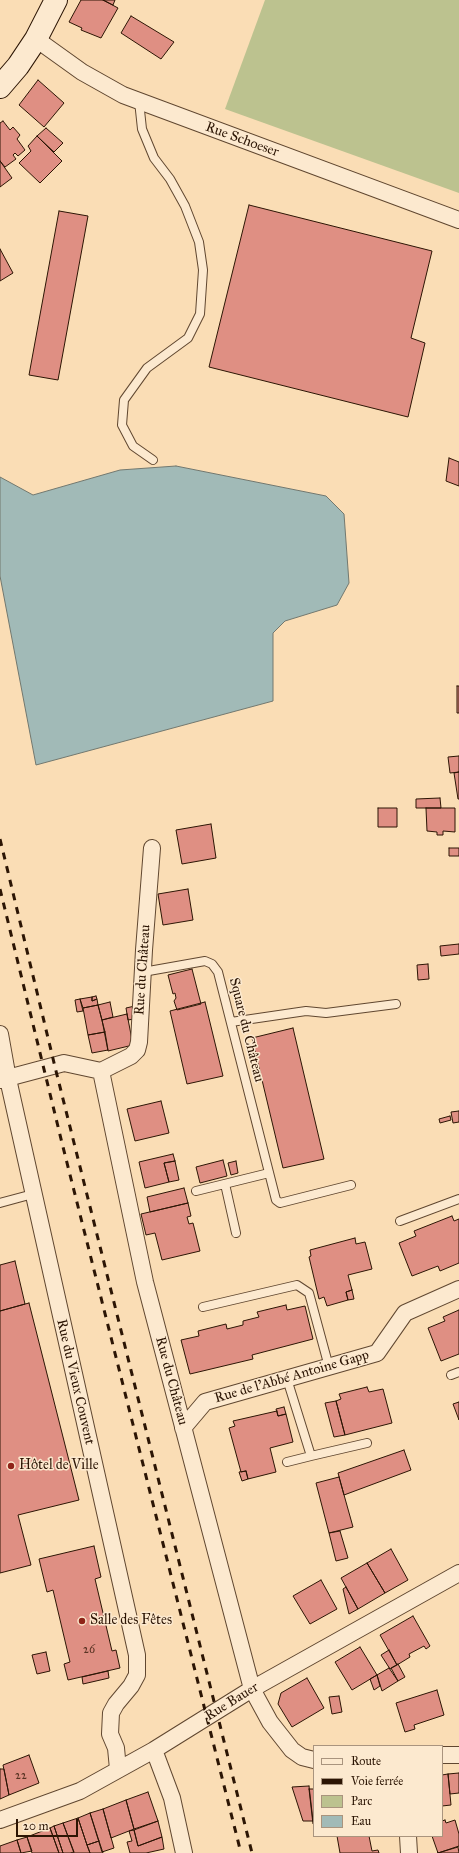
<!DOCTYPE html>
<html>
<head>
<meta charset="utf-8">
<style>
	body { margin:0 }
	#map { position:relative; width:459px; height:1853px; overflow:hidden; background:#faddb5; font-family:"IM FELL Great Primer",serif }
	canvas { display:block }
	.legend { position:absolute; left:313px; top:1745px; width:130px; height:92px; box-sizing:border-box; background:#fce9cf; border:1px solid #a9947e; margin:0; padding:5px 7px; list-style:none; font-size:12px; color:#2c1504 }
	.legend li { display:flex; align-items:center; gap:8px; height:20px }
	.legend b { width:20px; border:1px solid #a9947e }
	.scale { position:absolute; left:16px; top:1819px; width:62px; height:18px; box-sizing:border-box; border:2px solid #2c1504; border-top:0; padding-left:5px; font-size:12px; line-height:14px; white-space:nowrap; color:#2c1504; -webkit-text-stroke:3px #fce9cf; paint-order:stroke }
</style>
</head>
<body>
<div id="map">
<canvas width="459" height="1853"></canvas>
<ul class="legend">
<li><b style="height:5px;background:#fce9cf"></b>Route</li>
<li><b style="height:5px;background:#2c1504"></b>Voie ferrée</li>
<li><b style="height:11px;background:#bcc28f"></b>Parc</li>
<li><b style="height:11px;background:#a1bab7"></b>Eau</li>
</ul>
<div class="scale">20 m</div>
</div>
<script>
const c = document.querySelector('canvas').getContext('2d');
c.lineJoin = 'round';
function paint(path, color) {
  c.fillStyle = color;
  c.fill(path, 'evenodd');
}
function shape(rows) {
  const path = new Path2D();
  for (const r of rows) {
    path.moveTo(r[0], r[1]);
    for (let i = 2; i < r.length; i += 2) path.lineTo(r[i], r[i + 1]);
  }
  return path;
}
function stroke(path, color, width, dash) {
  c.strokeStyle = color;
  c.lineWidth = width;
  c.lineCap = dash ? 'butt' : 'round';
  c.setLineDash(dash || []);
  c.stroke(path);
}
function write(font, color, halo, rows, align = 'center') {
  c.font = font + ' "IM FELL Great Primer",serif';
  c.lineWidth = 3;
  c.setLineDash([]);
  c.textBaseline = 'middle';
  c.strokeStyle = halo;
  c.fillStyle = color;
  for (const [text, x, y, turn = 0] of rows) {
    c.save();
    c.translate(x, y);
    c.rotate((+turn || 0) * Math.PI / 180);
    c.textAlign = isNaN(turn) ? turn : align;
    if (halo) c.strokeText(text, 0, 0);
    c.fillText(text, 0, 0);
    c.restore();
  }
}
paint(shape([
	[265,0,459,0,459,193,225,109]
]), '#bcc28f');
const water = shape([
	[176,466,326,496,344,514,349,583,337,605,285,621,273,633,273,701,36,765,0,576,0,477,33,495,120,470,176,466]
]);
paint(water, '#a1bab7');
stroke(water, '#72786f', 1);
const building = shape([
	[81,0,103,0,118,8,101,38,81,30,82,28,69,22,81,0],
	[103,0,115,0,113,5,103,0],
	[131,16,174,42,161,59,121,33,131,16],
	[38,80,64,103,44,127,19,105,38,80],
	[3,121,10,130,13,127,20,135,17,139,25,150,18,156,15,153,13,155,16,159,5,167,0,161,0,123,3,121],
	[46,128,63,143,54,152,37,136,46,128],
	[37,136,62,161,40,183,19,163,31,151,28,146,37,136],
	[0,161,12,178,0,187,0,161],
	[249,205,432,251,411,338,425,343,408,417,209,367,249,205],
	[59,211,88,216,58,380,29,375,59,211],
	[0,249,13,273,0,281,0,249],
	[449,458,459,462,459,486,446,481,449,458],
	[457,686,459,686,459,713,457,713,457,686],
	[459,756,459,772,450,773,448,757,459,756],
	[459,772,459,799,458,799,454,773,459,772],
	[440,798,441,808,416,808,416,799,440,798],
	[378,808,397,808,397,827,378,827,378,808],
	[426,808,455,808,455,832,443,831,443,835,437,835,437,832,427,831,426,808],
	[211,824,216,858,182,864,176,830,211,824],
	[449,848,459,848,459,856,449,856,449,848],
	[188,889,193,920,163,925,158,894,188,889],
	[459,944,459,954,441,956,440,946,459,944],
	[428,964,429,979,418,980,417,965,428,964],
	[192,969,201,1004,177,1010,174,1001,176,998,175,993,173,994,168,975,192,969],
	[96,996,97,999,92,1001,92,997,96,996],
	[92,997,92,1001,97,999,98,1005,83,1008,80,999,92,997],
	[80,999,83,1011,77,1012,75,1000,80,999],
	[110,1002,113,1017,102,1020,98,1005,110,1002],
	[205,1002,223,1076,187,1084,170,1011,205,1002],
	[98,1005,105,1032,88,1035,83,1008,98,1005],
	[135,1006,134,1019,128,1020,126,1008,135,1006],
	[127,1014,133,1045,108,1051,102,1020,127,1014],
	[293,1028,324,1159,283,1168,252,1038,293,1028],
	[105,1032,108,1050,92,1053,88,1035,105,1032],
	[161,1101,169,1133,135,1141,127,1109,161,1101],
	[459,1111,459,1122,453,1123,451,1112,459,1111],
	[450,1116,451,1120,440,1123,439,1119,450,1116],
	[173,1154,175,1161,164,1163,169,1182,145,1188,139,1162,173,1154],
	[223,1160,227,1176,200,1183,196,1167,223,1160],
	[175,1161,179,1180,169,1182,164,1163,175,1161],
	[236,1161,238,1173,231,1175,228,1163,236,1161],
	[184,1188,188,1203,150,1212,147,1197,184,1188],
	[188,1203,191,1216,187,1217,189,1224,193,1223,200,1251,162,1260,155,1233,146,1235,141,1214,188,1203],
	[452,1216,454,1221,459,1219,459,1263,440,1271,438,1266,412,1276,399,1243,416,1236,414,1231,452,1216],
	[355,1238,356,1244,365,1242,372,1269,348,1275,352,1290,346,1292,348,1300,327,1306,324,1297,319,1299,309,1257,311,1256,310,1250,355,1238],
	[15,1261,25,1304,0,1311,0,1265,15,1261],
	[352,1290,354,1299,348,1300,346,1292,352,1290],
	[29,1303,79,1500,18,1515,31,1565,0,1573,0,1311,29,1303],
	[286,1305,287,1310,305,1306,313,1339,252,1355,253,1359,190,1374,181,1340,199,1336,198,1331,226,1324,227,1329,243,1325,243,1321,259,1317,257,1312,286,1305],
	[459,1310,459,1354,441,1361,428,1328,445,1321,443,1317,459,1310],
	[367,1387,369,1392,383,1389,392,1423,345,1435,336,1401,341,1399,339,1394,367,1387],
	[336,1401,345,1435,334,1437,325,1403,336,1401],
	[459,1402,459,1420,453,1404,459,1402],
	[284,1407,286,1414,278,1416,276,1409,284,1407],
	[277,1411,278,1416,286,1414,293,1442,270,1448,276,1472,248,1479,246,1471,241,1472,229,1428,235,1426,233,1421,277,1411],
	[404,1450,411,1470,344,1495,338,1473,404,1450],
	[246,1471,248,1479,242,1481,239,1472,246,1471],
	[339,1477,353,1527,329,1533,316,1483,339,1477],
	[340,1531,348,1558,336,1561,329,1533,340,1531],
	[94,1546,101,1577,95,1579,112,1651,116,1650,120,1668,68,1680,64,1664,70,1662,53,1590,47,1592,39,1559,94,1546],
	[391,1549,408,1580,385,1593,367,1563,391,1549],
	[367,1563,385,1593,358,1609,341,1578,367,1563],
	[321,1580,337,1609,310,1624,293,1596,321,1580],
	[346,1587,358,1609,349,1614,343,1589,346,1587],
	[413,1616,430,1646,426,1649,424,1646,409,1654,410,1657,397,1665,380,1635,413,1616],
	[360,1647,377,1675,352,1690,335,1662,360,1647],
	[389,1650,397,1665,390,1669,381,1655,389,1650],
	[46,1652,50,1671,37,1674,32,1655,46,1652],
	[398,1664,405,1677,398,1681,391,1668,398,1664],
	[389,1668,398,1681,382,1691,377,1675,389,1668],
	[108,1671,109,1678,83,1684,82,1677,108,1671],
	[377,1675,380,1686,374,1690,370,1679,377,1675],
	[307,1678,324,1708,292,1727,278,1704,281,1693,307,1678],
	[437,1690,444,1715,414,1725,415,1729,405,1732,396,1703,437,1690],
	[339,1696,342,1712,332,1714,329,1697,339,1696],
	[29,1755,39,1783,9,1795,3,1765,29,1755],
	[0,1769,4,1769,9,1795,0,1799,0,1769],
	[459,1773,459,1793,450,1794,448,1774,459,1773],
	[448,1774,451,1805,442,1806,442,1775,448,1774],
	[309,1786,313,1821,303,1821,292,1787,309,1786],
	[309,1789,314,1789,314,1824,313,1824,309,1789],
	[148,1792,158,1821,134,1829,126,1800,148,1792],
	[126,1800,134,1829,111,1838,103,1809,126,1800],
	[103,1809,114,1848,102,1852,90,1813,103,1809],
	[90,1813,99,1841,87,1845,78,1818,90,1813],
	[78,1818,87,1845,90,1853,74,1853,63,1823,78,1818],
	[445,1820,446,1823,455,1820,459,1834,459,1846,438,1853,432,1836,442,1836,442,1821,445,1820],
	[158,1821,162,1837,138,1846,134,1830,158,1821],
	[63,1823,74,1852,70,1853,63,1853,54,1826,63,1823],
	[54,1826,63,1853,59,1853,50,1828,54,1826],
	[50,1828,59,1853,32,1853,27,1837,50,1828],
	[134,1830,138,1846,162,1837,164,1849,146,1853,130,1853,127,1842,132,1841,129,1831,134,1830],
	[337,1836,369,1836,372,1851,378,1850,379,1853,340,1853,337,1836],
	[27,1837,32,1851,21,1853,17,1840,27,1837],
	[17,1840,21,1853,0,1853,0,1846,17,1840],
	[99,1841,103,1853,90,1853,87,1845,99,1841],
	[458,1847,459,1853,437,1853,438,1853,458,1847]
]);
paint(building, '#df8f83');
stroke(building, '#2c1504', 1);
const lane = shape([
	[139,101,142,129,154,158,170,179,185,206,199,242,203,270,200,314,188,338,147,368,124,400,122,425,133,446,153,460],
	[143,972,205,961,212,964,218,972,276,1200,280,1203,351,1185],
	[231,1022,306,1011,326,1013,396,1004],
	[225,1184,236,1233],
	[196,1191,269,1173],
	[0,1203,33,1194],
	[400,1221,459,1199],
	[203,1307,297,1285,309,1293,329,1367],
	[451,1375,459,1372],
	[287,1379,311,1456,367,1443],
	[287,1462,311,1456]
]);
const street = shape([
	[36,39,82,72,123,95,459,220],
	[0,1034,8,1079,137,1655,137,1675,131,1686,116,1704,111,1713,110,1734,116,1748,118,1769],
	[101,1071,131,1056,137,1050,139,1042,144,950,152,848],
	[0,1080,64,1063,101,1071,145,1282,252,1689,270,1722,292,1750,302,1757,314,1760],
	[183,1428,205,1402,377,1353,405,1313,459,1289],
	[154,1750,172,1798,184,1853],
	[442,1755,459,1755],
	[0,1820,80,1791,154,1750,252,1689,459,1573],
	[408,1836,409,1853]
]);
const secondary = shape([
	[0,87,18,66,36,39,56,0]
]);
stroke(lane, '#604730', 10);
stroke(street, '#604730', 18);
stroke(secondary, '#2c1504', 24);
stroke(lane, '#fce9cf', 8);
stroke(street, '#fce9cf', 16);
stroke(secondary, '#fce9cf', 22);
stroke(shape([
	[0,839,56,1071,252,1853],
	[0,889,62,1143,241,1853]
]), '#2c1504', 3, [7, 7]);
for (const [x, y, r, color] of [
	[11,1466,4,"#8f2418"],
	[82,1621,4,"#8f2418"]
]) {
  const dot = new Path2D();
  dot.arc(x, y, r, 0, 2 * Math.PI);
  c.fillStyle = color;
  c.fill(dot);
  stroke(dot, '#fce9cf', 1.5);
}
write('12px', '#593424', null, [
	["26",89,1650],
	["22",21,1776]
]);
write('14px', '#2c1504', '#fce9cf', [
	["Rue Schoeser",242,140,20],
	["Rue du Château",143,970,-86],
	["Square du Château",246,1030,76],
	["Rue de l'Abbé Antoine Gapp",292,1377,-16],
	["Rue du Château",171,1381,75],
	["Rue du Vieux Couvent",75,1382,77],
	["Rue Bauer",232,1702,-32]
]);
write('14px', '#2c1504', '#fce9cf', [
	["Hôtel de Ville",19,1466],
	["Salle des Fêtes",90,1621]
], 'left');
</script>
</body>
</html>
